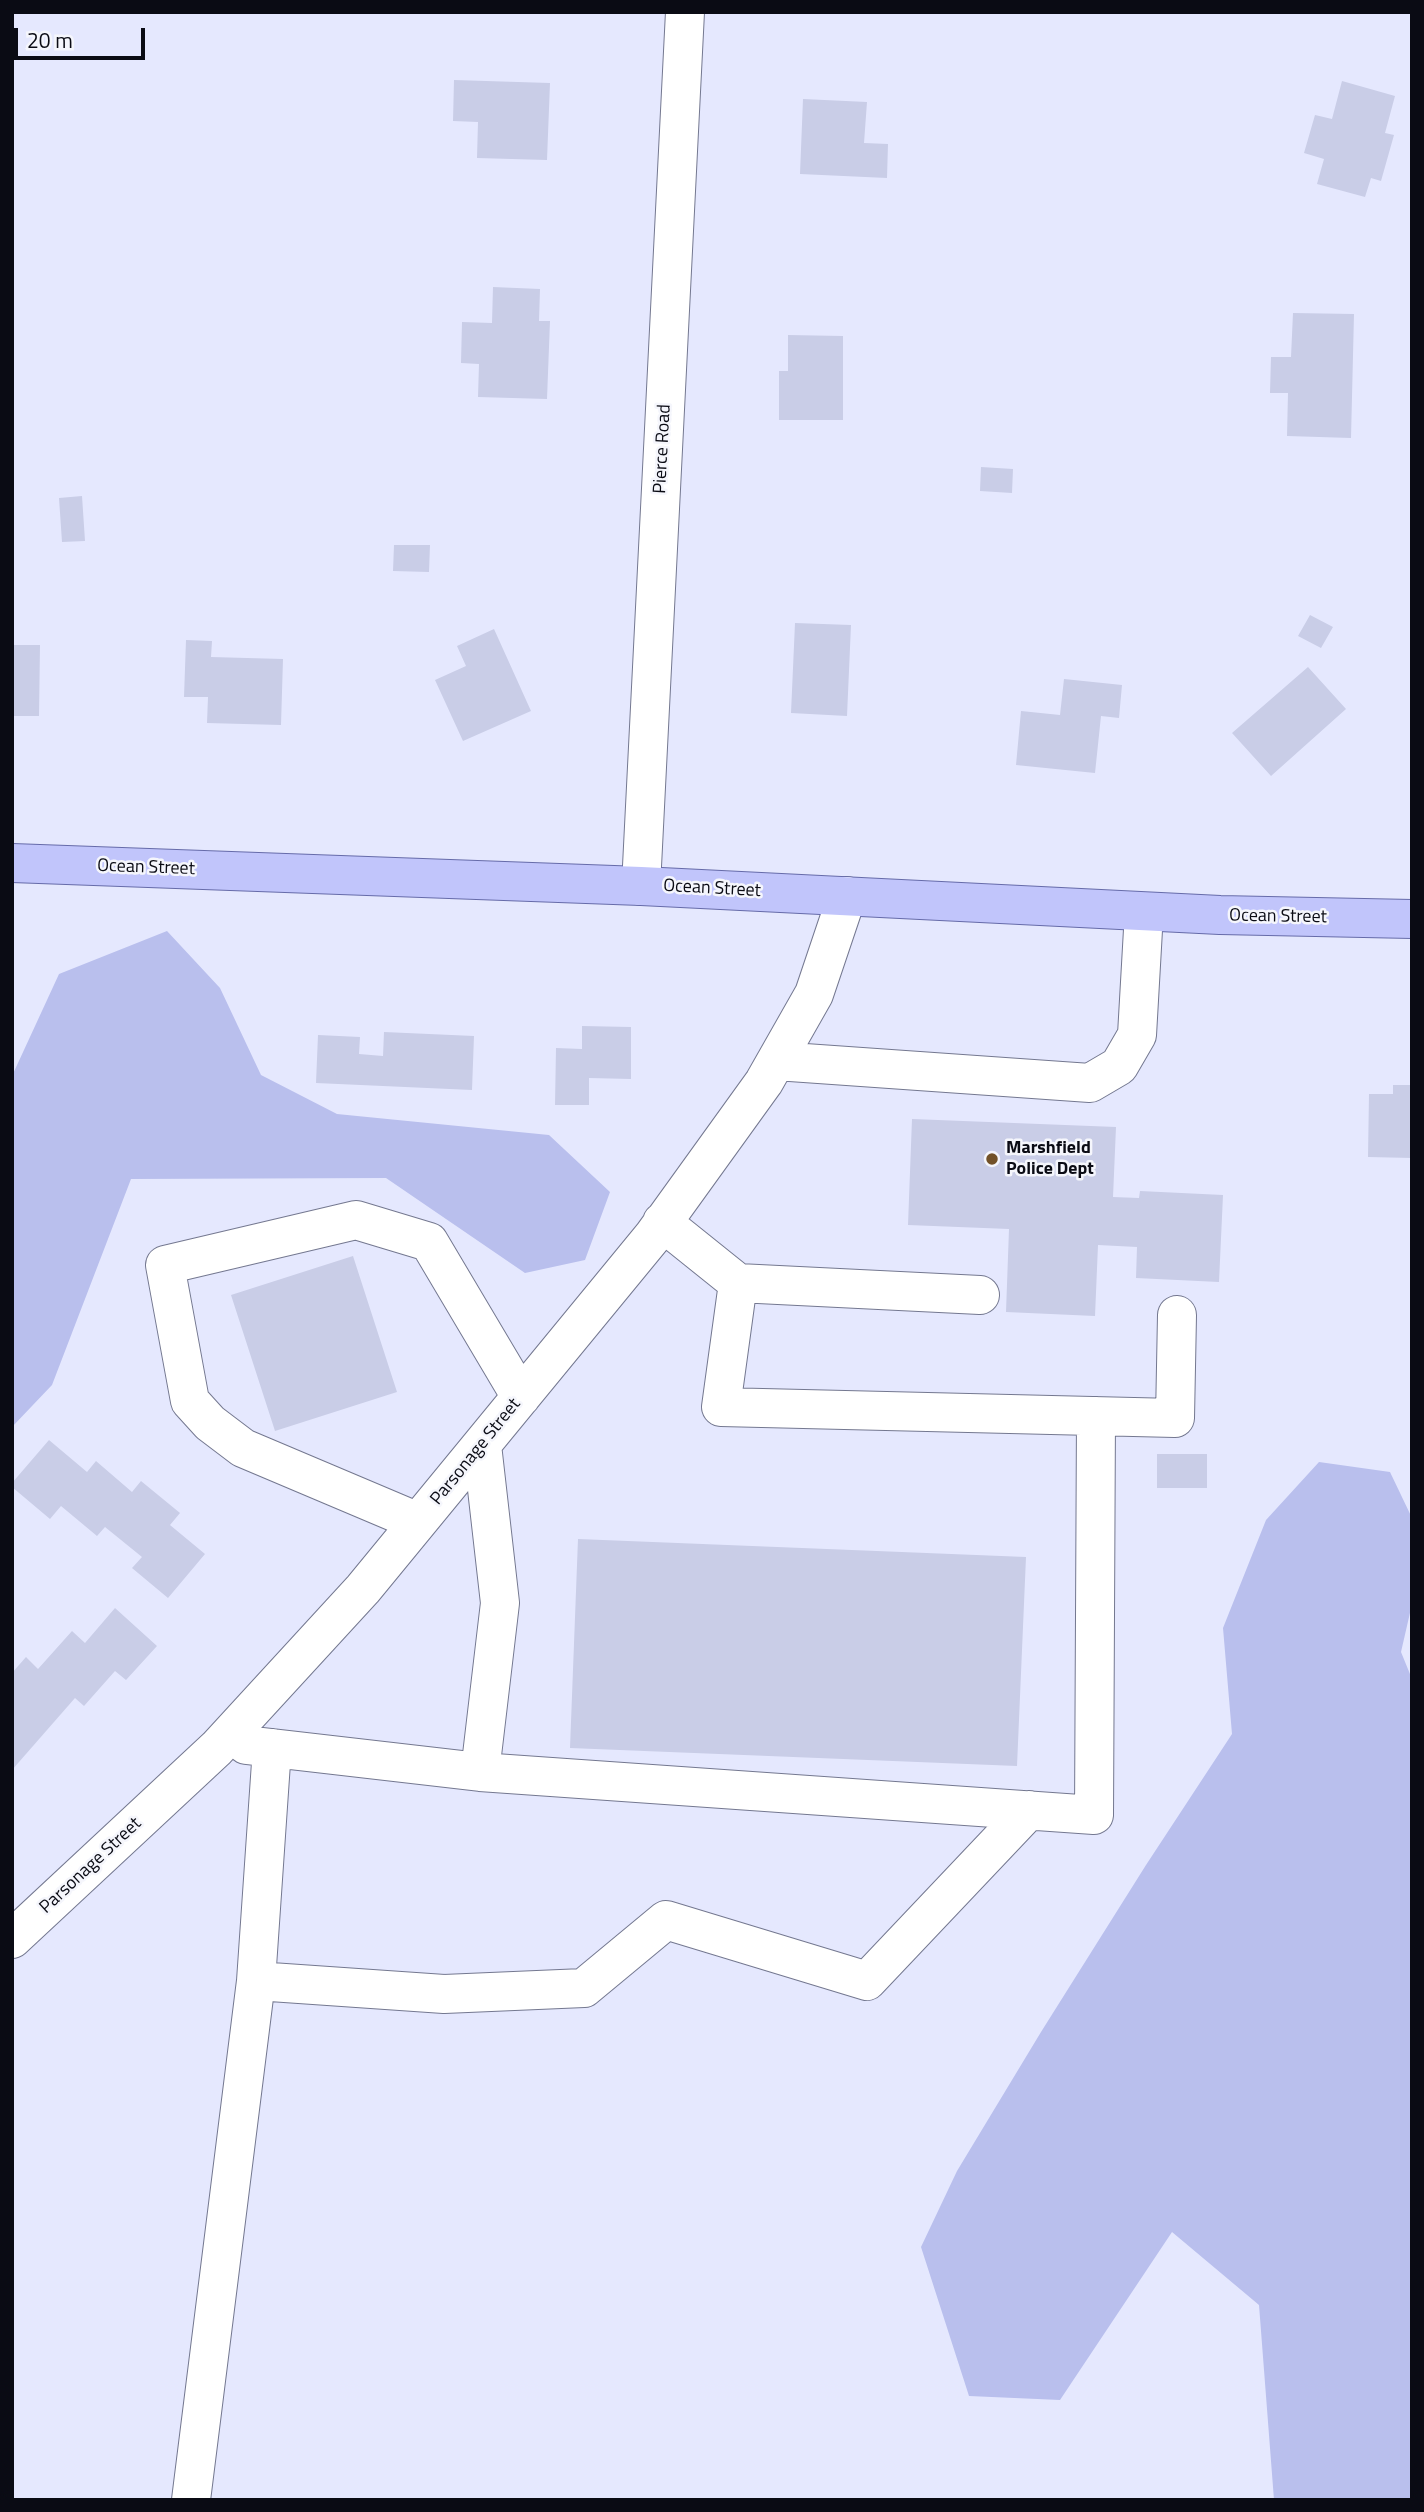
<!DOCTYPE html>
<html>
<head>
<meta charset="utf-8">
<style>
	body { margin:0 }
	#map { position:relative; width:1424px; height:2512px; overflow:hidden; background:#e5e8fe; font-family:"Titillium Web",sans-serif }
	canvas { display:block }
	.frame { position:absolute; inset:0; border:14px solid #0a0b14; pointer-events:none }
	.scale { position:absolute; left:14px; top:28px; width:131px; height:32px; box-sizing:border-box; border:4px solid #0a0b14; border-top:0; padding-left:9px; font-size:21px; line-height:24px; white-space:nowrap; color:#0a0b14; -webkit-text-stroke:5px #f5f6fc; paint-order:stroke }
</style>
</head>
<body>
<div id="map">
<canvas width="1424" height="2512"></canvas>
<div class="frame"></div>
<div class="scale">20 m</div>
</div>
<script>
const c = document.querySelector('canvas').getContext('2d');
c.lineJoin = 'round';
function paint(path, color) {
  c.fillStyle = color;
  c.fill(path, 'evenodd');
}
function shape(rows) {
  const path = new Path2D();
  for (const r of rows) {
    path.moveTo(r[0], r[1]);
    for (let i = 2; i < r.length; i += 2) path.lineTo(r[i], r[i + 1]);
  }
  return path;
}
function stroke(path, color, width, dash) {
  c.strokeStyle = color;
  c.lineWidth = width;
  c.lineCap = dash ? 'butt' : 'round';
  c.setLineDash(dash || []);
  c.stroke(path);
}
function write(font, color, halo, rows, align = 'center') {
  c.font = font + ' "Titillium Web",sans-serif';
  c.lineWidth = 5;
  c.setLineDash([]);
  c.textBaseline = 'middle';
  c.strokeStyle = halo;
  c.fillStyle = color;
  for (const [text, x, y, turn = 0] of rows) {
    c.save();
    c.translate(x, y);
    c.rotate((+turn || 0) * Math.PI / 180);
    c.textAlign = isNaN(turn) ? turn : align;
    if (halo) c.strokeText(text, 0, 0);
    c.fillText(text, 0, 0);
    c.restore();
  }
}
paint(shape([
	[167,931,220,988,261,1075,337,1114,549,1135,610,1192,585,1260,525,1273,386,1178,131,1179,52,1385,12,1427,12,1076,59,974],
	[1319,1462,1390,1472,1412,1518,1412,1604,1401,1652,1412,1679,1412,2500,1274,2500,1259,2305,1172,2232,1060,2400,969,2396,921,2247,957,2171,1041,2032,1146,1865,1232,1734,1223,1628,1266,1520]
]), '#b9bfed');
paint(shape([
	[454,80,550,83,547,160,477,158,478,122,453,121],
	[1342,81,1395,96,1385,133,1394,135,1381,181,1371,178,1365,197,1317,184,1324,159,1304,153,1315,115,1332,119],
	[803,99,867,102,864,143,888,144,887,178,800,174],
	[493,287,540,289,539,321,550,321,547,399,478,397,479,364,461,363,462,322,492,323],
	[1293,313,1354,314,1351,438,1287,436,1288,393,1270,393,1271,357,1291,357],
	[788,335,843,336,843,420,779,420,779,371,788,371],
	[981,467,1013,469,1012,493,980,491],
	[82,496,85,541,62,542,59,498],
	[394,545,430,545,429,572,393,571],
	[1310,615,1333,627,1321,648,1298,636],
	[795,623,851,625,847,716,791,713],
	[494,629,531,711,463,741,435,680,466,666,457,646],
	[186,640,212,641,211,657,283,659,281,725,207,723,208,697,184,697],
	[12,645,40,645,39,716,12,716],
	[1308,667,1346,709,1271,776,1232,733],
	[1064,679,1122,685,1119,718,1101,716,1095,773,1016,765,1021,711,1060,715],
	[582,1026,631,1027,631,1079,589,1078,589,1105,555,1105,556,1048,582,1049],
	[384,1032,474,1036,472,1090,316,1083,318,1035,360,1037,359,1054,383,1056],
	[1393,1085,1412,1085,1412,1158,1368,1157,1369,1094,1393,1094],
	[912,1119,1116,1127,1113,1197,1139,1198,1140,1191,1223,1195,1219,1282,1136,1278,1137,1247,1098,1245,1095,1316,1006,1312,1009,1229,908,1225],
	[353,1256,397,1392,275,1431,231,1295],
	[49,1440,87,1472,96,1461,132,1492,141,1481,180,1513,170,1525,205,1554,168,1598,132,1568,142,1557,105,1527,97,1536,61,1506,50,1519,12,1487,12,1483],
	[1157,1454,1207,1454,1207,1488,1157,1488],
	[578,1539,1026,1557,1017,1766,570,1748],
	[115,1608,157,1646,126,1680,115,1671,84,1706,75,1698,12,1770,12,1673,26,1657,38,1669,72,1631,85,1643]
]), '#c9cde7');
const minor = shape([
	[641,886,685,12],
	[776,1061,1090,1083,1119,1066,1137,1035,1144,912],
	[662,1222,738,1283,980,1295],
	[738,1283,721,1407,1175,1418,1177,1315],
	[482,1445,500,1603,480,1772,1094,1815,1096,1416],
	[418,1522,243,1448,210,1423,190,1401,165,1265,356,1220,429,1242,521,1397],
	[246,1745,480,1772],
	[272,1748,256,1981,444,1994,584,1988,666,1920,867,1981,1029,1810],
	[12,1939,217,1748,363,1589,653,1236,764,1082,814,994,847,896],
	[191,2500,256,1981]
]);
const major = shape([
	[12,863,641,886,1220,915,1412,919]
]);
stroke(minor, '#747890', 40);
stroke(major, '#666ba9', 40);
stroke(minor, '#fff', 38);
stroke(major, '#c1c5fb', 38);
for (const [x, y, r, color] of [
	[992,1159,7,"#725128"]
]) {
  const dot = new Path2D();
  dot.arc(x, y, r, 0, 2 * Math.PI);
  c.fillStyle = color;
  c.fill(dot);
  stroke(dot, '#f5f6fc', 2.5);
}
write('18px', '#0a0b14', '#f5f6fc', [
	["Pierce Road",663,449,-87],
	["Ocean Street",146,868,2],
	["Ocean Street",712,889,3],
	["Ocean Street",1278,917,1],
	["Parsonage Street",476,1452,-51],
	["Parsonage Street",91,1866,-43]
]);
write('bold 18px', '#0a0b14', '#f5f6fc', [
	["Marshfield",1006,1149],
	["Police Dept",1006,1170]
], 'left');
</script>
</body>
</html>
